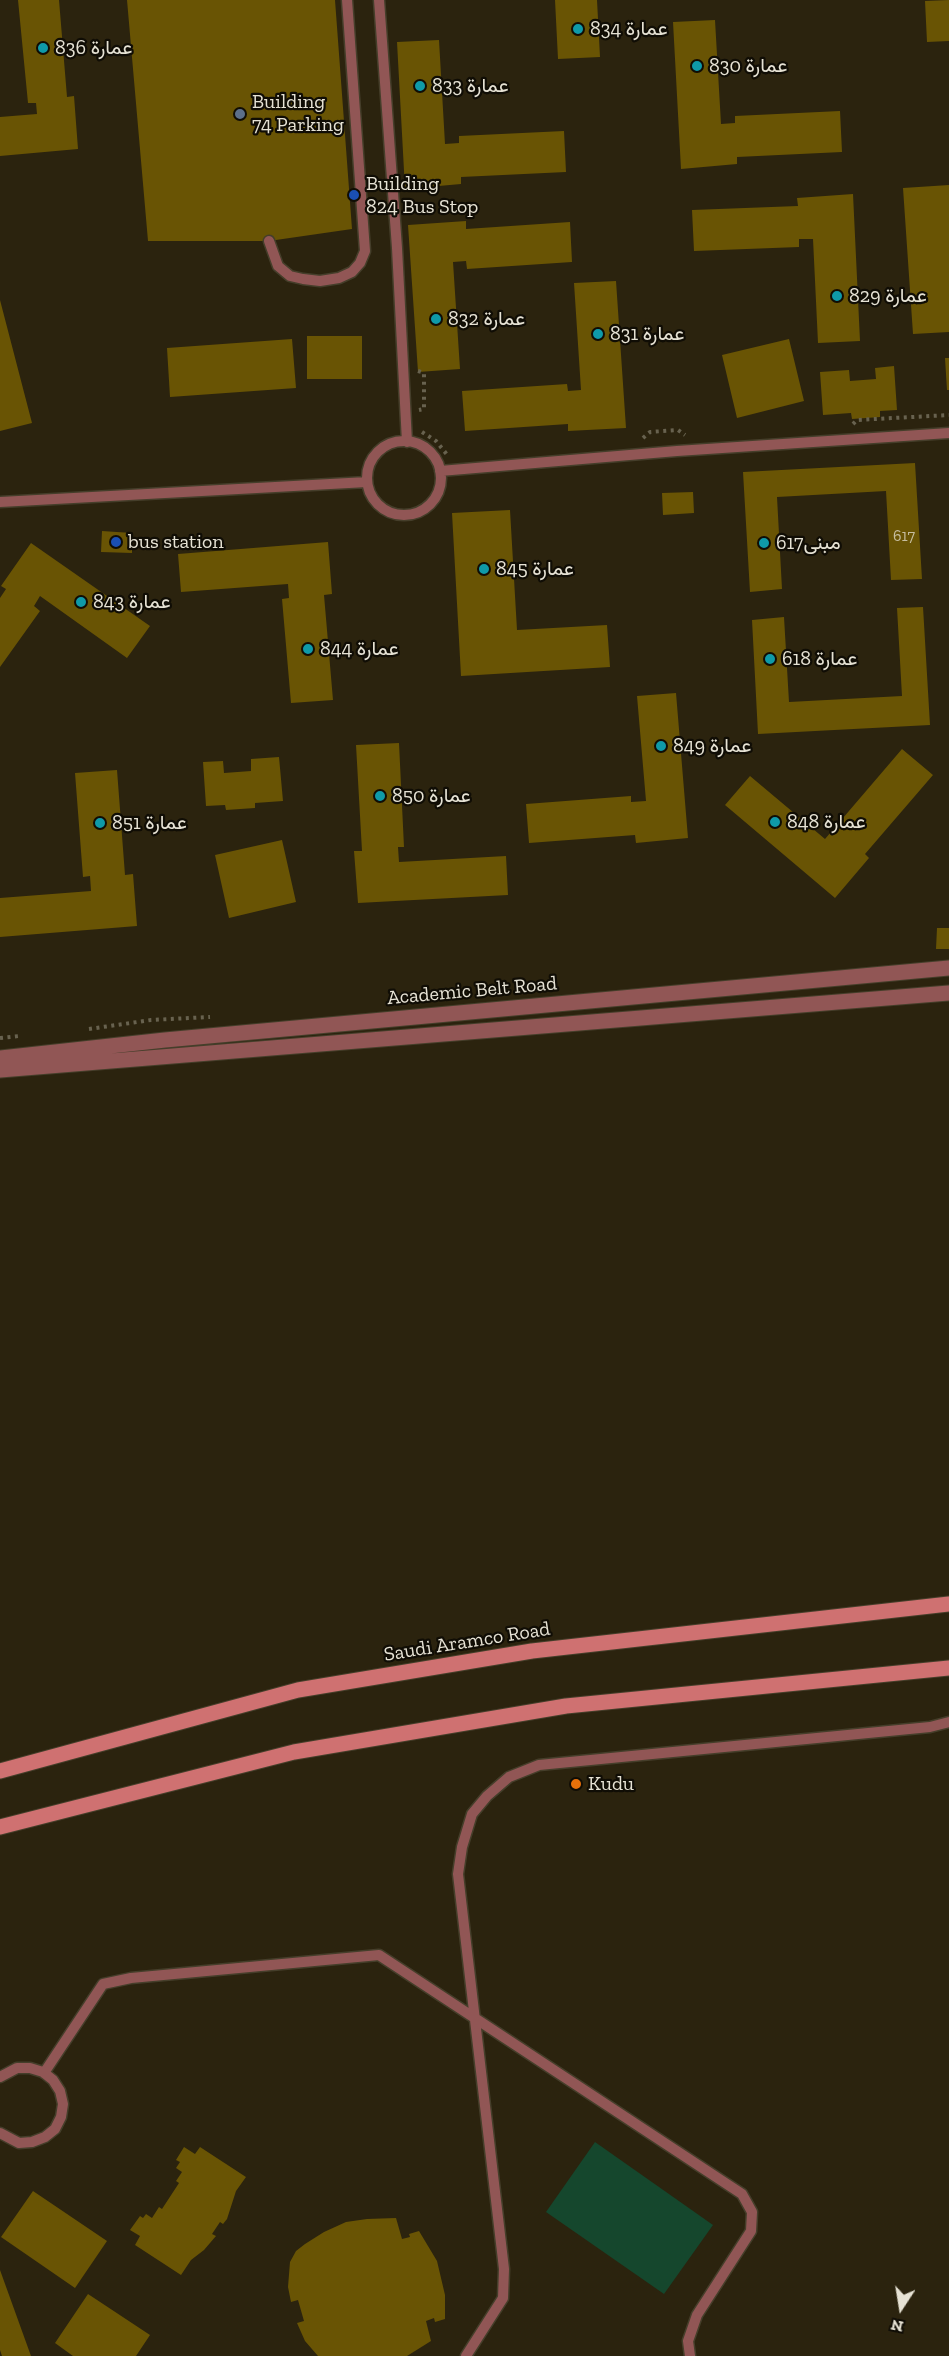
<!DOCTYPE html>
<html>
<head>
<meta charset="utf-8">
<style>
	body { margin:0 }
	#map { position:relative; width:949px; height:2356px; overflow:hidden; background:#2b230e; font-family:"Zilla Slab",serif }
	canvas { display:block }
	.north { position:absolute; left:871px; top:2278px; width:60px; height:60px; -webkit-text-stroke:4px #100d05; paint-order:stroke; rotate:192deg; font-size:16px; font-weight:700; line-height:24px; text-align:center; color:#e6e2d4 }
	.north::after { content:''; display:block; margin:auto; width:21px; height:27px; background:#e6e2d4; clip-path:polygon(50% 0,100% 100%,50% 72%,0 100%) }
</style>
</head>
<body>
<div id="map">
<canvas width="949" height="2356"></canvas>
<div class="north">N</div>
</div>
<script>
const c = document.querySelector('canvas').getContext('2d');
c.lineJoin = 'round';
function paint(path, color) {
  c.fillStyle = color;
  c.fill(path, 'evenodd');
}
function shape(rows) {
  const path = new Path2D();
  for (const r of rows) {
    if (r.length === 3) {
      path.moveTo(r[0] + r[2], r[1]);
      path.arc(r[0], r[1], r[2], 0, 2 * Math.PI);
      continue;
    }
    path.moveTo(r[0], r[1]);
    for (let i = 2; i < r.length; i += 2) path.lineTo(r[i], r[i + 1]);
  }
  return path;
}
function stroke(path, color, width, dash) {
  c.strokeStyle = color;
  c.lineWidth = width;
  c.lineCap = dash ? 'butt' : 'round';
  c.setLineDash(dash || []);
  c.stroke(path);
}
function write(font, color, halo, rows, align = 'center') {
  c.font = font + ' "Zilla Slab",Vazirmatn,serif';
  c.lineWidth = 4.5;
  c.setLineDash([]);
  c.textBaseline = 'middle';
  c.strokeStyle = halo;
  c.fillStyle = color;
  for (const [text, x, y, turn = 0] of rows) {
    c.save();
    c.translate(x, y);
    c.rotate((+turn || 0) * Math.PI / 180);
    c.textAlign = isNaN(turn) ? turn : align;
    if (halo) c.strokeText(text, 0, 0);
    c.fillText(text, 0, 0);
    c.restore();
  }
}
paint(shape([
	[595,2142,713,2225,664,2294,546,2212]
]), '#15472d');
paint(shape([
	[18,0,59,0,67,97,74,96,78,149,0,156,0,117,37,114,36,103,28,103],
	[127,0,335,0,352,229,269,241,148,241],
	[555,0,597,0,600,57,558,59],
	[949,0,949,41,927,42,925,1],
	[715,20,721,124,735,123,735,116,840,111,842,152,737,157,737,164,681,169,673,22],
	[439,40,445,144,459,143,459,136,564,131,566,172,461,177,461,184,405,189,397,42],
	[949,185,949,332,913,334,903,188],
	[853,194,860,341,818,343,813,239,799,239,799,247,694,251,692,210,798,206,797,198],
	[466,221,466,229,570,222,572,262,467,269,466,261,453,262,460,369,418,372,408,225],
	[616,281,626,428,568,431,568,424,465,431,462,391,567,384,568,391,581,390,574,283],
	[0,300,32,423,0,431],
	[307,336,362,336,362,379,307,379],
	[292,339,296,388,170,397,167,348],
	[789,339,804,401,737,418,722,355],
	[945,358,949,358,949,390,947,390],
	[894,366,897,410,880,411,880,417,852,419,851,413,823,415,820,372,849,370,850,381,876,379,875,368],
	[915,463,922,579,891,580,886,491,777,497,782,589,750,592,743,472],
	[693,492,694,513,663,515,662,493],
	[510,510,517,630,607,625,610,667,461,676,452,513],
	[102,531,132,533,132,553,101,552],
	[328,542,332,594,324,595,333,700,291,703,282,599,289,598,288,584,181,592,178,554],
	[31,543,150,626,127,658,40,596,34,606,40,611,0,667,0,598,6,589,1,586],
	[923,607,930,725,758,734,752,620,784,617,789,702,902,696,897,608],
	[676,693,688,838,636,843,635,835,529,843,526,804,631,796,631,802,646,801,637,696],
	[399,743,404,847,398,847,399,862,506,856,508,895,358,903,354,851,362,851,356,745],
	[902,749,933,775,865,854,869,858,835,898,725,805,750,776,825,839],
	[279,757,283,801,255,803,255,808,226,810,225,805,206,806,203,762,223,761,224,773,251,771,251,759],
	[117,770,125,875,133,874,137,926,0,937,0,898,91,891,90,876,83,877,75,773],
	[282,840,296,902,229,918,215,855],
	[937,928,949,928,949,949,936,949],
	[184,2147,195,2154,200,2147,246,2177,236,2191,227,2219,223,2224,220,2222,212,2234,216,2236,204,2250,191,2260,181,2275,135,2245,140,2236,130,2230,140,2216,143,2218,146,2214,152,2218,159,2207,162,2209,179,2183,176,2181,182,2172,176,2168,180,2162,176,2160],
	[33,2191,107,2241,75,2288,1,2237],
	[396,2218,402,2239,410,2237,409,2234,419,2231,437,2261,445,2295,445,2319,435,2322,434,2318,426,2321,431,2341,407,2356,318,2356,305,2341,297,2323,304,2321,298,2300,291,2302,288,2287,290,2262,296,2251,305,2244,324,2232,346,2222,367,2219],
	[0,2270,31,2356,2,2356,0,2350],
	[88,2294,150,2335,136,2356,73,2356,55,2343]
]), '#695404');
const service = shape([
	[379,0,397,248,407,442],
	[269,241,278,266,290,276,303,279,320,281,339,278,352,272,360,263,365,251,347,0],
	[404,478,37],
	[440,471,677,451,949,433],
	[0,502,367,482],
	[44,2073,103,1984,131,1978,379,1955,742,2194,752,2212,751,2231,697,2315,688,2341,690,2356],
	[0,2077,17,2068,30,2068,43,2072,53,2080,60,2091,63,2104,61,2117,55,2129,45,2137,32,2142,19,2143,0,2133],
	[466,2356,503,2298,504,2269,458,1874,462,1847,472,1814,487,1796,509,1777,539,1765,930,1727,949,1722]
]);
const tertiary = shape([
	[0,1058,165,1040,949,968],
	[0,1070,949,993]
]);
const secondary = shape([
	[0,1771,298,1690,532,1651,949,1604],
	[0,1827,294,1752,566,1706,949,1668]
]);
stroke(service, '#453e2a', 13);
stroke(tertiary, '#453e2a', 17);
stroke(secondary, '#453e2a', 17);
stroke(shape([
	[418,371,424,373,424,409,419,410],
	[853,424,857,420,949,415],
	[422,432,436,441,449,457],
	[643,438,650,432,678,430,685,435],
	[89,1029,151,1020,210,1017],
	[0,1038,19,1036]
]), '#68624f', 4, [3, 4.5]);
stroke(service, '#915655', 10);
stroke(tertiary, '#915655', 15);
stroke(secondary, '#cf7171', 15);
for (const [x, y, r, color] of [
	[578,29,6,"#0f9aa8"],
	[43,48,6,"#0f9aa8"],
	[697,66,6,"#0f9aa8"],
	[420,86,6,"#0f9aa8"],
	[240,114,6,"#5c6f8a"],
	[354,195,6,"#1a4fb4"],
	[837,296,6,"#0f9aa8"],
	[436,319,6,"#0f9aa8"],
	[598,334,6,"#0f9aa8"],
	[116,542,6,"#1a4fb4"],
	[764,543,6,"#0f9aa8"],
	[484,569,6,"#0f9aa8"],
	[81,602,6,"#0f9aa8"],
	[308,649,6,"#0f9aa8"],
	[770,659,6,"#0f9aa8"],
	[661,746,6,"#0f9aa8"],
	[380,796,6,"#0f9aa8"],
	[775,822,6,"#0f9aa8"],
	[100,823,6,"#0f9aa8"],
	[576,1784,6,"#e8710a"]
]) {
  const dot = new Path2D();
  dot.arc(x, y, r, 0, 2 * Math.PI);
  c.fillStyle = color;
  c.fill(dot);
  stroke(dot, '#100d05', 2);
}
write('16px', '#c7bea0', null, [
	["617",904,536]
]);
write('20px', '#e6e2d4', '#100d05', [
	["عمارة 834",590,29],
	["عمارة 836",55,48],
	["عمارة 830",709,66],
	["عمارة 833",432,86],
	["Building",252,102],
	["74 Parking",252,125],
	["Building",366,184],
	["824 Bus Stop",366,207],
	["عمارة 829",849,296],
	["عمارة 832",448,319],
	["عمارة 831",610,334],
	["bus station",128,542],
	["مبنى617",776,543],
	["عمارة 845",496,569],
	["عمارة 843",93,602],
	["عمارة 844",320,649],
	["عمارة 618",782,659],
	["عمارة 849",673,746],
	["عمارة 850",392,796],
	["عمارة 848",787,822],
	["عمارة 851",112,823],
	["Kudu",588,1784]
], 'left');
write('20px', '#e6e2d4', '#100d05', [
	["Academic Belt Road",472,991,-5],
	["Saudi Aramco Road",467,1642,-9]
]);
</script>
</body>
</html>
